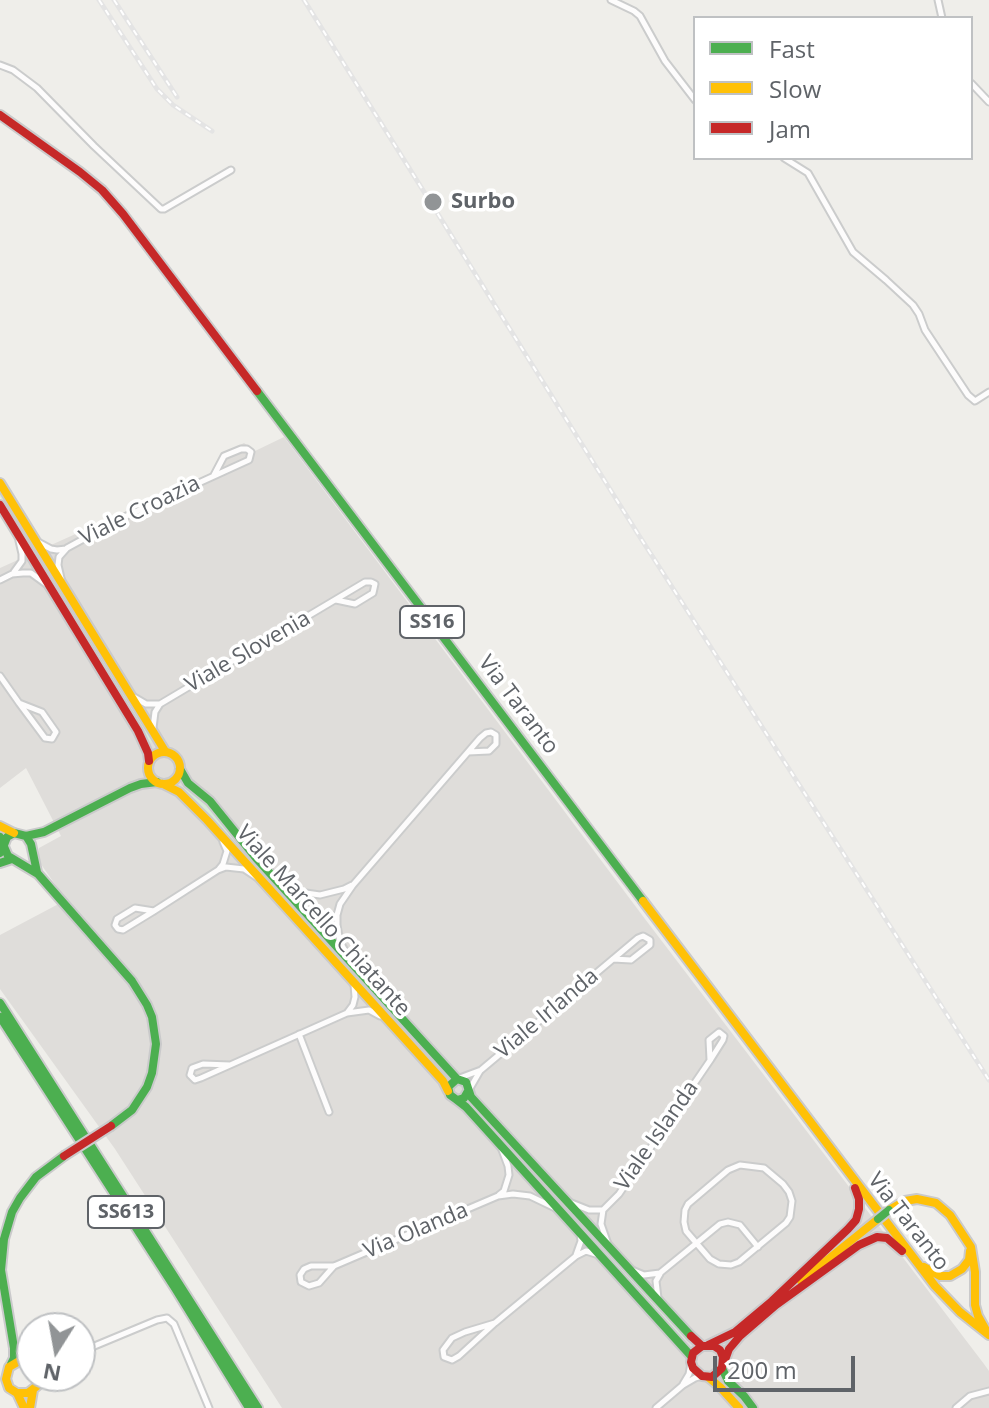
<!DOCTYPE html>
<html>
<head>
<meta charset="utf-8">
<style>
	body { margin:0 }
	#map { position:relative; width:989px; height:1408px; overflow:hidden; background:#efeeea; font-family:"Open Sans",sans-serif }
	canvas { display:block }
	.legend { position:absolute; left:693px; top:16px; width:280px; height:144px; box-sizing:border-box; background:#fff; border:2px solid #bfc1c3; margin:0; padding:10px 14px; list-style:none; font-size:24px; color:#5f6368 }
	.legend li { display:flex; align-items:center; gap:16px; height:40px }
	.legend b { width:40px; border:2px solid #bfc1c3 }
	.north { position:absolute; left:16px; top:1312px; width:80px; height:80px; box-sizing:border-box; background:#fff; border:2px solid #bfc1c3; border-radius:50%; rotate:191deg; font-size:22px; font-weight:700; line-height:32px; text-align:center; color:#5f6368 }
	.north::after { content:''; display:block; margin:auto; width:28px; height:36px; background:#919496; clip-path:polygon(50% 0,100% 100%,50% 72%,0 100%) }
	.scale { position:absolute; left:713px; top:1356px; width:142px; height:36px; box-sizing:border-box; border:4px solid #5f6368; border-top:0; padding-left:10px; font-size:24px; line-height:28px; white-space:nowrap; color:#5f6368; -webkit-text-stroke:6px #fff; paint-order:stroke }
</style>
</head>
<body>
<div id="map">
<canvas width="989" height="1408"></canvas>
<ul class="legend">
<li><b style="height:10px;background:#4caf50"></b>Fast</li>
<li><b style="height:10px;background:#ffc107"></b>Slow</li>
<li><b style="height:10px;background:#c62828"></b>Jam</li>
</ul>
<div class="north">N</div>
<div class="scale">200 m</div>
</div>
<script>
const c = document.querySelector('canvas').getContext('2d');
c.lineJoin = 'round';
function paint(path, color) {
  c.fillStyle = color;
  c.fill(path, 'evenodd');
}
function shape(rows) {
  const path = new Path2D();
  for (const r of rows) {
    if (r.length === 3) {
      path.moveTo(r[0] + r[2], r[1]);
      path.arc(r[0], r[1], r[2], 0, 2 * Math.PI);
      continue;
    }
    path.moveTo(r[0], r[1]);
    for (let i = 2; i < r.length; i += 2) path.lineTo(r[i], r[i + 1]);
  }
  return path;
}
function stroke(path, color, width, dash) {
  c.strokeStyle = color;
  c.lineWidth = width;
  c.lineCap = dash ? 'butt' : 'round';
  c.setLineDash(dash || []);
  c.stroke(path);
}
function write(font, color, halo, rows, align = 'center') {
  c.font = font + ' "Open Sans",sans-serif';
  c.lineWidth = 7;
  c.setLineDash([]);
  c.textBaseline = 'middle';
  c.strokeStyle = halo;
  c.fillStyle = color;
  for (const [text, x, y, turn = 0] of rows) {
    c.save();
    c.translate(x, y);
    c.rotate((+turn || 0) * Math.PI / 180);
    c.textAlign = isNaN(turn) ? turn : align;
    if (halo) c.strokeText(text, 0, 0);
    c.fillText(text, 0, 0);
    c.restore();
  }
}
paint(shape([
	[284,437,645,919,984,1364,989,1371,989,1408,282,1408,115,1149,0,989,0,935,66,900,38,860,39,848,61,836,26,768,0,788,0,568,211,473,221,454,244,443,255,451]
]), '#dfddda');
paint(shape([
	[0,490,153,741,150,743,0,497],
	[186,787,207,803,235,835,248,854,450,1077,450,1079,447,1080,439,1071,211,818,183,790],
	[469,1099,687,1339,684,1342,465,1102]
]), '#d8ebd6');
const street = shape([
	[611,0,634,11,640,16,665,61,695,100],
	[938,0,942,18],
	[0,65,13,70,37,88,94,146,161,209,164,209,231,170],
	[971,83,989,102],
	[784,158,808,173,853,252,886,280,913,305,919,314,925,330,968,395,975,401,989,392],
	[38,542,51,549,57,550,66,549],
	[14,572,22,561,22,554,19,541],
	[61,578,58,565,59,557,67,548,122,518,249,460,251,452,247,449,241,449,224,456,214,475],
	[0,580,12,574,23,573,31,573,46,584],
	[0,676,19,703],
	[134,697,146,704,160,704,155,712,153,728],
	[19,703,42,712,56,732,52,739,45,738,19,703],
	[160,704,365,582,371,582,375,584,373,593,355,604,336,600],
	[219,869,223,864,227,851,223,842],
	[282,883,299,892,320,895,344,889,352,885],
	[154,911,135,908,117,919,115,925,118,929,123,930,154,911,218,870,226,867,244,869,256,877],
	[348,956,340,942,337,925,337,915,340,904,353,885,468,752,480,738,486,733,491,732,496,735,496,744,489,751,468,752],
	[347,1013,353,1005,355,997,354,985],
	[299,1034,329,1112],
	[230,1065,203,1064,192,1068,190,1075,195,1080,201,1078,347,1013,369,1010,380,1016],
	[457,1079,481,1070,638,938,643,936,650,940,650,945,631,960,613,959],
	[469,1090,480,1071],
	[740,1165,764,1168,783,1184,789,1192,792,1201,790,1217,786,1223,739,1262,731,1265,719,1264,710,1259,686,1231,684,1222,685,1210,688,1204,728,1170,740,1165],
	[499,1195,504,1191,509,1175,508,1166,502,1150],
	[569,1202,589,1210,603,1210],
	[608,1244,601,1224,603,1210,619,1194,711,1059,723,1040,724,1036,719,1032,709,1040,710,1060],
	[576,1255,581,1241,580,1234],
	[334,1266,319,1283,309,1286,301,1282,300,1275,304,1269,311,1266,334,1266,498,1196,513,1194,530,1196,553,1207],
	[632,1270,644,1275,660,1273,720,1224,728,1222,740,1225,758,1247],
	[658,1298,656,1281,660,1274],
	[495,1323,465,1332,452,1338,443,1350,444,1357,452,1360,459,1356,495,1323,576,1256,586,1251,599,1255],
	[80,1352,157,1320,167,1318,174,1324,209,1408],
	[683,1384,689,1374,691,1363],
	[656,1408,683,1385,695,1378,702,1376],
	[956,1408,970,1396,989,1391]
]);
const fast = shape([
	[257,391,643,901],
	[180,769,188,783,210,801,256,858,457,1079],
	[26,836,44,832,130,788,141,784,157,782],
	[0,837,8,856,38,874,132,981,147,1005,152,1017,156,1044,152,1073,147,1087,132,1110,111,1126],
	[4,845,7,837,14,833,26,836,31,844,37,872],
	[0,853,4,849],
	[0,863,12,859],
	[0,1003,258,1408],
	[0,1017,175,1288,249,1408],
	[468,1091,464,1098,457,1100,450,1095,448,1087,457,1079,466,1082,471,1097,691,1336],
	[457,1100,466,1107,692,1357],
	[11,1364,14,1358,14,1348,1,1270,4,1239,12,1212,20,1198,36,1177,64,1156],
	[722,1368,728,1381,744,1396,753,1408]
]);
const slow = shape([
	[0,483,165,751],
	[164,768,16],
	[163,784,179,792,207,820,443,1081,448,1091],
	[0,826,14,833],
	[643,901,935,1286,960,1312,989,1335],
	[889,1210,905,1201,917,1199,936,1203,950,1215,971,1247,975,1272,975,1305,978,1316,986,1330],
	[924,1267,940,1276,950,1276,962,1269,969,1260,970,1251],
	[801,1281,878,1219],
	[31,1362,21,1360,9,1367,6,1379,9,1388,17,1393,28,1393,37,1386,39,1376],
	[708,1377,720,1387,739,1408],
	[17,1393,24,1408],
	[30,1408,33,1390]
]);
const jam = shape([
	[0,115,80,172,102,190,123,214,257,391],
	[0,505,138,731,148,753,149,761],
	[691,1336,702,1346,714,1346,720,1350,723,1357,722,1368,712,1377,702,1376,693,1368,691,1362,693,1353,702,1346],
	[708,1345,735,1332,772,1301,848,1229,856,1220,859,1209,859,1199,855,1188],
	[724,1363,729,1349,740,1336,776,1305,859,1245,877,1237,887,1238,902,1251]
]);
stroke(street, '#cbcccc', 9);
stroke(fast, '#cacacb', 12);
stroke(slow, '#cacacb', 12);
stroke(jam, '#cacacb', 12);
stroke(street, '#fdfcfc', 5);
stroke(fast, '#4caf50', 8);
stroke(slow, '#ffc107', 8);
stroke(jam, '#c62828', 8);
const rail = shape([
	[99,0,157,89,173,105,212,131],
	[114,0,177,97],
	[304,0,638,534,989,1080]
]);
stroke(rail, '#e4e4e4', 5);
stroke(rail, '#fff', 2, [6]);
const fastBridge = shape([
	[878,1219,889,1210]
]);
const jamBridge = shape([
	[64,1156,111,1126]
]);
stroke(fastBridge, '#cacacb', 12, []);
stroke(jamBridge, '#cacacb', 12, []);
stroke(fastBridge, '#4caf50', 8);
stroke(jamBridge, '#c62828', 8);
for (const [x, y, r, color] of [
	[433,202,10,"#919496"]
]) {
  const dot = new Path2D();
  dot.arc(x, y, r, 0, 2 * Math.PI);
  c.fillStyle = color;
  c.fill(dot);
  stroke(dot, '#fff', 3);
}
for (const [x, y, w] of [
	[432,622,64],
	[126,1212,76]
]) {
  const box = new Path2D();
  box.roundRect(x - w / 2, y - 16, w, 32, 6);
  c.fillStyle = '#fff';
  c.fill(box);
  stroke(box, '#5f6368', 2);
}
write('bold 20px', '#5f6368', null, [
	["SS16",432,622],
	["SS613",126,1212]
]);
write('bold 22px', '#5f6368', '#fff', [
	["Surbo",451,202]
], 'left');
write('22px', '#5f6368', '#fff', [
	["Viale Croazia",140,511,-26],
	["Viale Slovenia",248,652,-30],
	["Via Taranto",518,705,53],
	["Viale Marcello Chiatante",323,921,48],
	["Viale Irlanda",547,1014,-40],
	["Viale Islanda",657,1136,-55],
	["Via Taranto",908,1222,52],
	["Via Olanda",416,1231,-23]
]);
</script>
</body>
</html>
